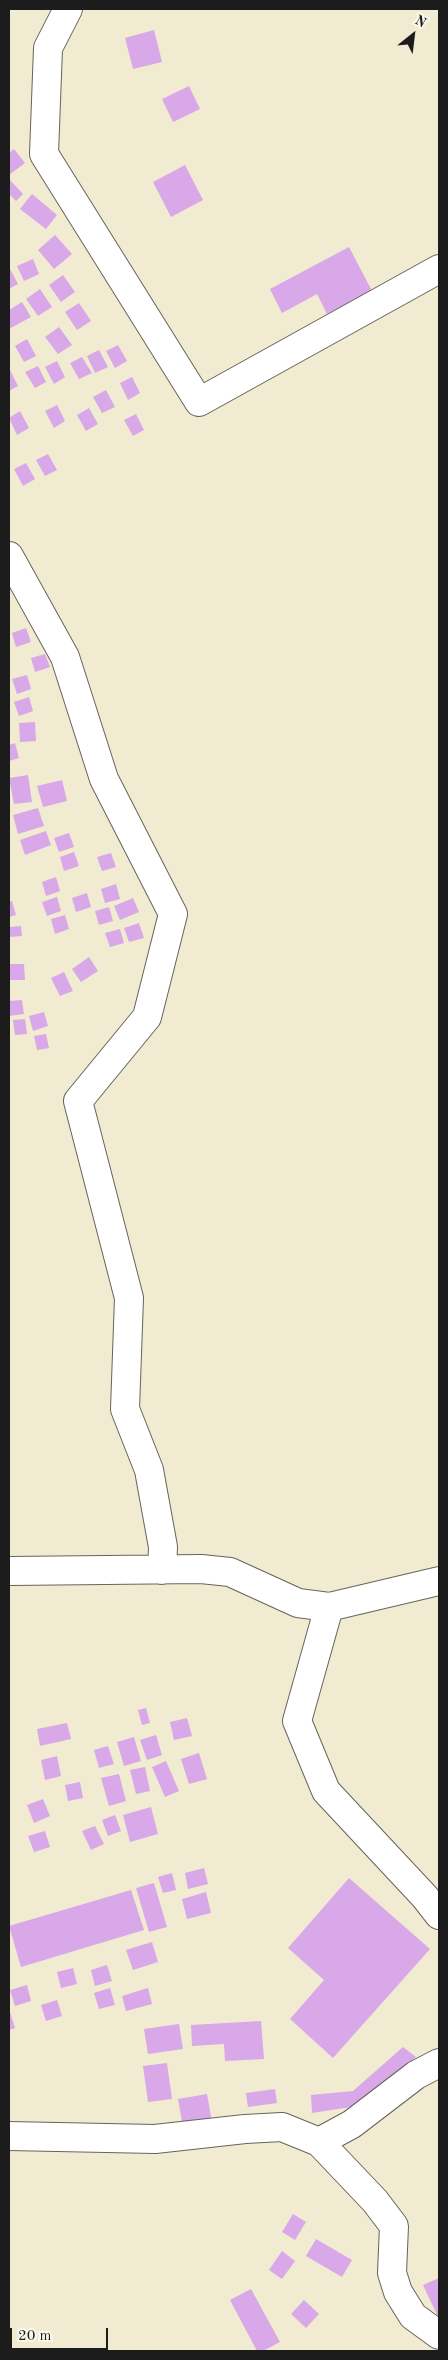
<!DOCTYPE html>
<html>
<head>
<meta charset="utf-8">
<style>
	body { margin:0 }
	#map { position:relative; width:448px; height:2360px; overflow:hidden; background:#f1ebd1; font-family:"Old Standard TT",serif }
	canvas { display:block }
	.frame { position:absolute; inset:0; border:10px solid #1c1c1c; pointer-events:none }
	.north { position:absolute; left:388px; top:10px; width:50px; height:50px; -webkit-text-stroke:4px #fbf7ec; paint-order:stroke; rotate:29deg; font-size:14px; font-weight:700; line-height:20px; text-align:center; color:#1c1c1c }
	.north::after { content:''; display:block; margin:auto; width:18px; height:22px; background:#1c1c1c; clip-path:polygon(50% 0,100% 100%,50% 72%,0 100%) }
	.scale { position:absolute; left:10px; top:2328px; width:98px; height:22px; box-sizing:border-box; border:2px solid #1c1c1c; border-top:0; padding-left:6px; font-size:15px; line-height:18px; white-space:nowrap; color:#1c1c1c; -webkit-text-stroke:4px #fbf7ec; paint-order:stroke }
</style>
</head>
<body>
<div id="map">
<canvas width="448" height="2360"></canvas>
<div class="frame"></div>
<div class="north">N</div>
<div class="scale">20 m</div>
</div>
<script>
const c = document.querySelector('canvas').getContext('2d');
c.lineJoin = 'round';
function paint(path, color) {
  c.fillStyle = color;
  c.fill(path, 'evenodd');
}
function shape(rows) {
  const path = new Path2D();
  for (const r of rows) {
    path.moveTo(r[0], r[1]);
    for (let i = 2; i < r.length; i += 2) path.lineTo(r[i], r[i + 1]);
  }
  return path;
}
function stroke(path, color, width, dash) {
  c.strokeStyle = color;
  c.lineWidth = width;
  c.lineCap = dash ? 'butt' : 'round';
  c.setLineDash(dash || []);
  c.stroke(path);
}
paint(shape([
	[154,30,162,62,133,69,125,38],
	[189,86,200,109,173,122,162,99],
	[14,149,25,163,9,175,9,153],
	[185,165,203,200,171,217,153,182],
	[9,179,23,194,16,201,9,194],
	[32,194,57,215,46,229,20,209],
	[55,235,72,254,54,269,38,250],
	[349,247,372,291,327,314,317,294,282,313,270,289],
	[33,259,39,274,24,281,17,266],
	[9,267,18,284,9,289],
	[63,275,75,292,61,302,49,285],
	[40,289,52,307,38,316,26,299],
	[22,302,31,317,9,329,9,310],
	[79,303,91,321,77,330,65,312],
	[59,327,72,345,58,354,45,337],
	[27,339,36,356,24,362,15,346],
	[118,345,127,361,115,368,106,351],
	[99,350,108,367,95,373,87,356],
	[82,357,92,373,79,379,70,363],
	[57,361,65,377,54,384,45,367],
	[38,366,46,382,35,388,25,372],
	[9,368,18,386,9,391],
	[132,377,140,393,128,400,120,383],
	[106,390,115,407,102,413,93,397],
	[57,405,65,421,54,428,45,411],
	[89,408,98,424,86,431,77,415],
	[20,411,29,428,17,435,9,418],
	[136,414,144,430,133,436,124,420],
	[48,454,57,470,45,476,36,460],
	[26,463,35,479,23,486,14,469],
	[26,628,31,642,16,647,12,633],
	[45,654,50,667,35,672,31,658],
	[27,675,31,689,17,694,12,679],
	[29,697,33,711,19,716,14,702],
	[35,722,36,741,20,742,19,723],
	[15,743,19,758,9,761,9,745],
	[28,775,32,802,14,804,9,778],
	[62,780,67,801,43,807,37,786],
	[38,808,44,826,18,834,13,815],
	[46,831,51,845,25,855,20,840],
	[69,833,74,847,59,852,54,838],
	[74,852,79,866,64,871,60,857],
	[111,853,116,867,102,871,97,857],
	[56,877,60,891,46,896,42,882],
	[116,884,120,899,105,903,101,889],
	[87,893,91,907,76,912,72,898],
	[57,897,61,911,47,916,42,902],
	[133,898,139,912,120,920,114,906],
	[12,901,16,915,9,917,9,902],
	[109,907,113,921,99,925,95,911],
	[65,915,69,929,55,934,51,919],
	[139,923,144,938,129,942,124,928],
	[21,926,22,936,9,937,9,927],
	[120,929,124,943,110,947,105,933],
	[89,957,98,971,81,982,72,969],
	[9,964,24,964,25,980,9,980],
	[64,972,73,991,60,996,51,978],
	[22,1000,24,1014,9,1016,9,1001],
	[44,1012,48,1026,33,1031,29,1016],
	[25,1019,27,1034,15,1035,13,1020],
	[46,1034,49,1048,37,1050,34,1036],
	[146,1708,150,1723,142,1725,138,1710],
	[187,1718,192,1736,174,1740,170,1722],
	[67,1723,71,1739,40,1746,37,1729],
	[156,1735,162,1755,147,1760,140,1740],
	[134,1737,141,1761,124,1766,117,1742],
	[108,1746,114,1764,99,1768,94,1750],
	[199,1753,207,1779,189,1784,181,1759],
	[57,1756,61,1776,45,1780,41,1760],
	[166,1761,179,1791,165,1797,152,1767],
	[145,1767,150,1791,136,1794,130,1770],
	[119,1774,126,1801,109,1806,101,1778],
	[80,1782,83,1798,68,1801,65,1785],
	[43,1799,50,1816,34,1823,27,1805],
	[151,1807,158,1834,130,1842,123,1815],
	[115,1815,121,1831,108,1836,102,1820],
	[95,1826,104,1844,91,1850,82,1831],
	[45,1831,50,1847,34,1852,28,1836],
	[204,1868,208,1884,188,1889,185,1873],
	[172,1873,176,1890,163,1893,158,1877],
	[349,1878,430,1949,333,2058,290,2019,324,1980,288,1948],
	[154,1883,167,1927,149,1932,136,1888],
	[131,1890,144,1930,21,1967,9,1926],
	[206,1892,211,1913,187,1919,182,1899],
	[152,1942,158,1962,133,1970,126,1950],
	[107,1965,112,1981,95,1986,91,1970],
	[73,1968,77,1984,61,1988,57,1972],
	[27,1985,31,2001,15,2006,10,1990],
	[110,1988,115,2005,99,2009,94,1993],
	[148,1988,152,2004,126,2011,122,1996],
	[57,2000,62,2016,46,2021,41,2005],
	[10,2012,15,2028,9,2030,9,2013],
	[261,2021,264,2059,225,2061,224,2044,192,2046,191,2025],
	[179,2024,183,2049,148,2054,144,2029],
	[403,2047,416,2057,364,2105,312,2113,311,2095,353,2091],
	[167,2063,172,2099,148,2102,143,2066],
	[275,2089,277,2103,248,2107,246,2093],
	[207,2094,213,2128,184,2133,178,2099],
	[293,2214,306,2222,295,2240,282,2232],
	[316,2239,352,2260,342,2277,306,2256],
	[282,2251,295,2261,282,2279,269,2270],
	[439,2278,439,2319,423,2285],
	[251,2289,280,2342,263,2351,257,2351,230,2300],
	[304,2300,319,2314,306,2328,291,2314]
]), '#d8a8e8');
const minor = shape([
	[68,9,48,48,44,154,199,402,439,269],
	[9,556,65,657,104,779,173,914,147,1017,78,1101,129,1298,125,1409,149,1470,163,1547,162,1570],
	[9,1571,201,1569,230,1572,298,1603,329,1607,439,1581],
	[329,1607,297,1721,326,1791,425,1897,439,1915],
	[9,2136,155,2139,245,2129,282,2127,319,2142,352,2124,416,2075,439,2063],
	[319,2142,375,2201,394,2226,392,2273,398,2292,413,2316,439,2335]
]);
stroke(minor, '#67645b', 30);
stroke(minor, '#fff', 28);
</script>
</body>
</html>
